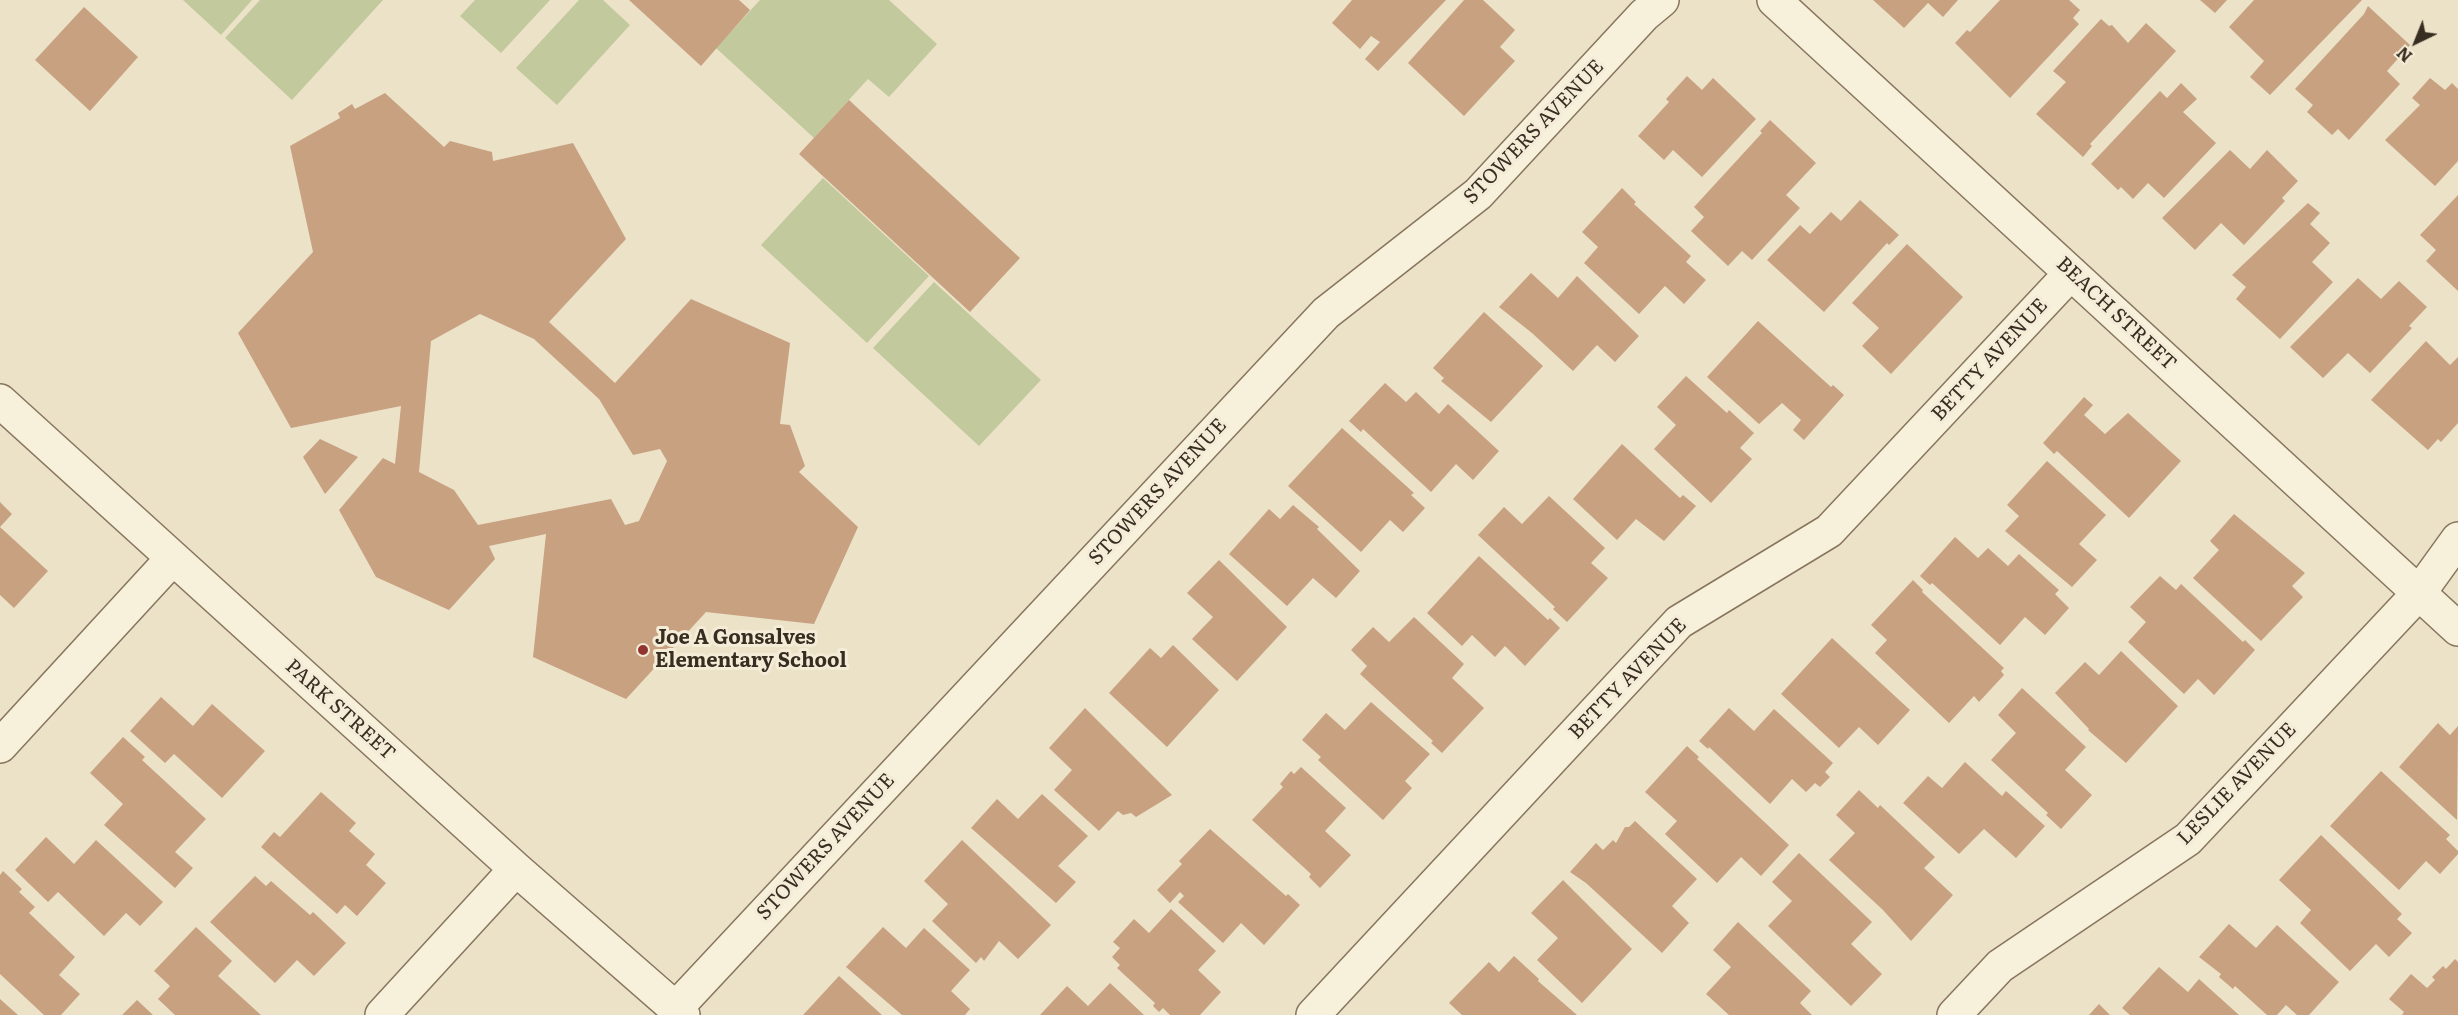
<!DOCTYPE html>
<html>
<head>
<meta charset="utf-8">
<style>
	body { margin:0 }
	#map { position:relative; width:2458px; height:1015px; overflow:hidden; background:#ece2c8; font-family:Literata,serif }
	canvas { display:block }
	.north { position:absolute; left:2386px; top:12px; width:60px; height:60px; -webkit-text-stroke:4px #f4ecd7; paint-order:stroke; rotate:223deg; font-size:16px; font-weight:700; line-height:24px; text-align:center; color:#382d21 }
	.north::after { content:''; display:block; margin:auto; width:21px; height:27px; background:#382d21; clip-path:polygon(50% 0,100% 100%,50% 72%,0 100%) }
</style>
</head>
<body>
<div id="map">
<canvas width="2458" height="1015"></canvas>
<div class="north">N</div>
</div>
<script>
const c = document.querySelector('canvas').getContext('2d');
c.lineJoin = 'round';
function paint(path, color) {
  c.fillStyle = color;
  c.fill(path, 'evenodd');
}
function shape(rows) {
  const path = new Path2D();
  for (const r of rows) {
    path.moveTo(r[0], r[1]);
    for (let i = 2; i < r.length; i += 2) path.lineTo(r[i], r[i + 1]);
  }
  return path;
}
function stroke(path, color, width, dash) {
  c.strokeStyle = color;
  c.lineWidth = width;
  c.lineCap = dash ? 'butt' : 'round';
  c.setLineDash(dash || []);
  c.stroke(path);
}
function write(font, color, halo, rows, align = 'center') {
  c.font = font + ' Literata,serif';
  c.lineWidth = 6;
  c.setLineDash([]);
  c.textBaseline = 'middle';
  c.strokeStyle = halo;
  c.fillStyle = color;
  for (const [text, x, y, turn = 0] of rows) {
    c.save();
    c.translate(x, y);
    c.rotate((+turn || 0) * Math.PI / 180);
    c.textAlign = isNaN(turn) ? turn : align;
    if (halo) c.strokeText(text, 0, 0);
    c.fillText(text, 0, 0);
    c.restore();
  }
}
paint(shape([
	[183,0,252,0,221,35],
	[260,0,383,0,292,100,225,38],
	[475,0,550,0,501,53,460,16],
	[579,0,603,0,630,25,557,105,516,68],
	[760,0,889,0,937,44,889,97,868,79,814,138,716,48],
	[823,178,929,276,867,343,761,245],
	[934,282,1041,380,979,446,873,348]
]), '#c2c99c');
paint(shape([
	[629,0,739,0,750,10,701,66],
	[1352,0,1446,0,1378,71,1365,59,1380,42,1371,36,1360,49,1332,23],
	[1464,0,1483,0,1515,30,1500,47,1515,61,1464,116,1408,63],
	[1873,0,1958,0,1943,17,1928,3,1904,28],
	[2000,0,2069,0,2080,10,2073,18,2079,24,2010,98,1955,43,1967,30,1970,32],
	[2200,0,2227,0,2215,13],
	[2254,0,2362,0,2270,95,2250,77,2264,61,2229,27],
	[2368,6,2410,45,2387,71,2400,84,2349,140,2338,129,2332,135,2307,112,2313,105,2295,89,2364,14],
	[84,7,138,57,90,111,35,60],
	[2101,19,2109,26,2112,25,2128,43,2146,23,2176,51,2090,144,2092,146,2083,157,2036,114,2066,82,2053,71],
	[1687,76,1702,90,1713,78,1756,119,1702,177,1673,150,1664,160,1638,136,1669,102,1666,99],
	[2430,78,2445,90,2452,83,2458,89,2458,161,2435,186,2385,140,2420,105,2412,98],
	[2181,83,2197,99,2183,112,2216,143,2164,198,2148,183,2133,199,2121,187,2118,190,2091,164,2160,91,2167,98],
	[385,93,444,147,450,141,492,152,493,161,573,143,626,239,549,322,615,383,691,299,790,343,780,424,790,425,805,466,799,472,858,527,814,624,706,612,626,699,533,657,546,534,489,546,495,559,449,610,376,577,339,510,383,458,395,464,401,406,291,428,238,333,313,252,290,146,340,118,338,113,352,104,355,109],
	[480,314,534,339,599,399,633,455,660,449,667,461,639,521,625,525,611,499,478,525,454,490,419,472,431,341],
	[849,100,1020,258,970,312,799,154],
	[1770,120,1816,163,1786,195,1800,208,1752,260,1742,251,1728,266,1691,231,1704,217,1694,207,1762,133,1760,131],
	[2230,150,2250,169,2267,150,2298,181,2282,198,2285,201,2244,245,2221,223,2195,250,2162,218],
	[1622,188,1636,202,1634,204,1691,256,1686,262,1706,280,1684,304,1665,286,1639,314,1584,263,1598,247,1582,232],
	[2458,195,2458,291,2426,261,2436,250,2420,235],
	[1860,200,1899,235,1889,245,1887,243,1824,312,1767,260,1800,225,1810,234,1831,212,1841,221],
	[2308,203,2320,213,2310,224,2330,243,2312,262,2333,282,2280,339,2236,299,2246,287,2232,275],
	[1907,244,1963,297,1891,374,1862,346,1879,328,1852,303],
	[1531,273,1558,298,1577,276,1639,336,1615,362,1597,345,1573,371,1532,333,1499,307],
	[2358,278,2381,299,2399,281,2427,307,2409,326,2412,328,2370,373,2348,353,2323,378,2290,347],
	[1484,312,1543,366,1491,422,1441,381,1444,378,1433,368],
	[1758,321,1831,387,1833,385,1844,395,1804,440,1793,430,1801,420,1782,403,1759,424,1707,377],
	[2426,341,2450,365,2458,357,2458,423,2441,442,2438,439,2428,450,2371,400],
	[1686,376,1727,413,1729,410,1754,433,1740,448,1752,459,1711,503,1654,449,1676,425,1657,407],
	[1385,383,1406,402,1416,392,1439,414,1448,404,1499,451,1473,480,1456,464,1431,492,1363,429,1361,432,1349,421],
	[2084,397,2093,405,2084,415,2105,434,2128,413,2181,461,2129,518,2057,451,2054,454,2043,443],
	[1342,428,1414,493,1411,495,1425,508,1403,532,1390,520,1361,552,1288,486],
	[320,439,358,457,325,494,303,457],
	[1622,444,1680,498,1683,495,1696,506,1664,541,1636,519,1617,540,1573,499],
	[2047,461,2106,515,2079,544,2097,560,2072,587,2005,531,2019,516,2007,505],
	[1549,496,1605,548,1591,563,1608,578,1567,622,1553,609,1555,607,1478,535,1504,507,1522,524],
	[0,502,12,514,0,527],
	[1293,505,1319,527,1317,529,1360,571,1336,598,1313,578,1287,606,1229,554,1269,509,1280,519],
	[2234,514,2305,573,2292,586,2303,597,2261,641,2193,578,2219,550,2210,541],
	[0,527,48,571,14,608,0,595],
	[1955,537,1978,558,1988,548,2008,566,2019,554,2059,590,2055,594,2069,608,2045,635,2025,617,2000,645,1932,583,1930,585,1920,576],
	[1479,556,1548,620,1550,618,1560,628,1525,666,1505,646,1495,657,1472,635,1462,646,1427,613],
	[1219,560,1287,627,1237,681,1192,639,1213,617,1187,593],
	[2160,576,2176,590,2181,584,2243,642,2245,640,2255,650,2214,695,2198,679,2184,694,2128,642,2146,622,2130,607],
	[1913,580,1923,590,1922,592,2004,668,2001,671,2004,675,1979,702,1974,696,1949,723,1875,653,1887,640,1871,625],
	[1414,617,1464,664,1452,678,1484,708,1442,753,1431,743,1433,741,1360,674,1367,666,1351,650,1373,627,1389,642],
	[1832,638,1910,710,1878,745,1859,727,1839,748,1781,694],
	[1173,645,1219,690,1167,747,1109,693,1150,648,1161,658],
	[2121,651,2178,706,2126,763,2088,730,2089,729,2055,693,2085,662,2099,675],
	[2022,688,2086,747,2065,770,2092,795,2061,829,2046,815,2048,813,1991,760,2016,733,1998,715],
	[161,697,193,726,212,704,265,751,222,798,174,754,165,763,130,731],
	[1371,702,1430,754,1405,781,1412,788,1383,820,1318,760,1321,757,1302,740,1326,713,1345,730],
	[1085,708,1172,795,1136,817,1131,813,1123,815,1118,811,1099,831,1054,790,1072,770,1049,748],
	[1729,708,1754,731,1774,709,1833,763,1825,772,1830,777,1820,787,1815,783,1806,792,1792,779,1770,804,1709,747,1708,749,1699,741],
	[2438,723,2450,735,2458,726,2457,820,2399,767],
	[123,737,145,757,142,760,206,819,175,852,193,868,175,888,104,825,123,804,90,773],
	[1687,746,1699,757,1697,759,1789,845,1761,876,1741,857,1717,883,1665,834,1677,821,1645,792],
	[1965,762,2002,796,2006,791,2045,826,2016,858,1984,829,1959,854,1903,803,1928,776,1942,788],
	[1301,767,1346,808,1325,831,1351,855,1320,888,1309,877,1311,874,1252,820,1283,787,1280,784,1291,771,1294,774],
	[2381,771,2450,835,2446,839,2458,851,2458,854,2440,874,2426,861,2399,890,2330,826],
	[1859,790,1878,808,1880,805,1935,857,1924,868,1953,895,1911,941,1883,910,1829,860,1855,833,1836,815],
	[321,792,356,823,349,831,375,854,366,865,386,883,357,916,345,905,337,914,261,847,274,832,280,837],
	[1042,794,1088,836,1058,866,1076,882,1056,903,971,828,997,799,1018,819],
	[1635,821,1697,879,1672,906,1689,923,1662,953,1586,883,1570,872,1596,843,1603,850,1613,840,1616,843,1625,827,1629,827],
	[1210,829,1286,896,1288,894,1300,905,1264,945,1241,923,1223,943,1178,902,1184,896,1180,892,1170,903,1157,890,1182,864,1179,861],
	[2321,835,2402,914,2397,919,2412,933,2389,957,2376,944,2350,971,2300,923,2311,910,2279,880],
	[46,837,74,864,96,840,163,902,140,926,126,913,104,936,58,892,48,902,15,870],
	[962,840,1051,925,1018,959,999,941,984,961,981,957,976,963,932,921,948,904,924,881],
	[1799,853,1872,922,1851,944,1882,974,1851,1006,1768,926,1792,901,1772,882],
	[3,871,22,889,19,892,35,907,29,913,75,957,59,975,80,994,61,1015,44,1015,0,974,0,875],
	[255,876,266,886,271,881,310,915,313,912,346,943,314,976,297,960,275,983,210,922],
	[1563,880,1632,949,1582,1003,1537,960,1558,938,1531,913],
	[1171,909,1216,951,1198,970,1221,992,1200,1015,1170,1015,1163,1008,1159,1012,1153,1006,1155,1003,1117,968,1120,965,1112,957,1120,948,1113,942,1134,919,1149,933],
	[1738,922,1811,991,1800,1003,1812,1015,1729,1015,1706,994,1731,967,1713,950],
	[2229,924,2256,948,2277,925,2339,982,2309,1015,2297,1015,2286,1005,2277,1015,2267,1015,2235,986,2233,989,2219,977,2221,974,2199,957],
	[196,927,232,961,218,976,261,1015,175,1015,158,999,170,986,154,971],
	[883,927,906,948,924,928,970,970,951,991,970,1009,965,1015,902,1015,846,967],
	[1514,956,1539,979,1538,981,1577,1015,1462,1015,1449,1003,1489,962,1499,972],
	[2455,959,2458,962,2458,1015,2402,1015,2404,1012,2389,999,2411,974,2427,988,2435,980,2432,977,2443,966,2446,969],
	[2159,967,2188,992,2199,979,2239,1015,2130,1015,2122,1008],
	[839,976,882,1015,803,1015],
	[1110,983,1144,1015,1040,1015,1067,986,1088,1006],
	[0,999,18,1015,0,1015],
	[137,1000,153,1015,122,1015],
	[2099,1004,2110,1015,2089,1015]
]), '#c7a180');
const minor = shape([
	[1774,0,2458,629],
	[0,401,516,869,683,1015],
	[0,746,173,558],
	[676,1008,1326,313,1478,194,1644,15,1662,0],
	[382,1015,516,869],
	[1313,1015,1679,622,1829,531,2071,273],
	[1954,1015,2000,966,2188,839,2419,593,2458,539]
]);
stroke(minor, '#87755e', 36);
stroke(minor, '#f7f0db', 33);
for (const [x, y, r, color] of [
	[643,650,6,"#923532"]
]) {
  const dot = new Path2D();
  dot.arc(x, y, r, 0, 2 * Math.PI);
  c.fillStyle = color;
  c.fill(dot);
  stroke(dot, '#f4ecd7', 2);
}
write('20px', '#382d21', '#f4ecd7', [
	["STOWERS AVENUE",1534,132,-46],
	["BEACH STREET",2116,314,43],
	["BETTY AVENUE",1990,360,-47],
	["STOWERS AVENUE",1158,492,-47],
	["BETTY AVENUE",1628,679,-46],
	["PARK STREET",340,710,42],
	["LESLIE AVENUE",2237,784,-46],
	["STOWERS AVENUE",826,847,-47]
]);
write('bold 20px', '#382d21', '#f4ecd7', [
	["Joe A Gonsalves",655,638],
	["Elementary School",655,661]
], 'left');
</script>
</body>
</html>
